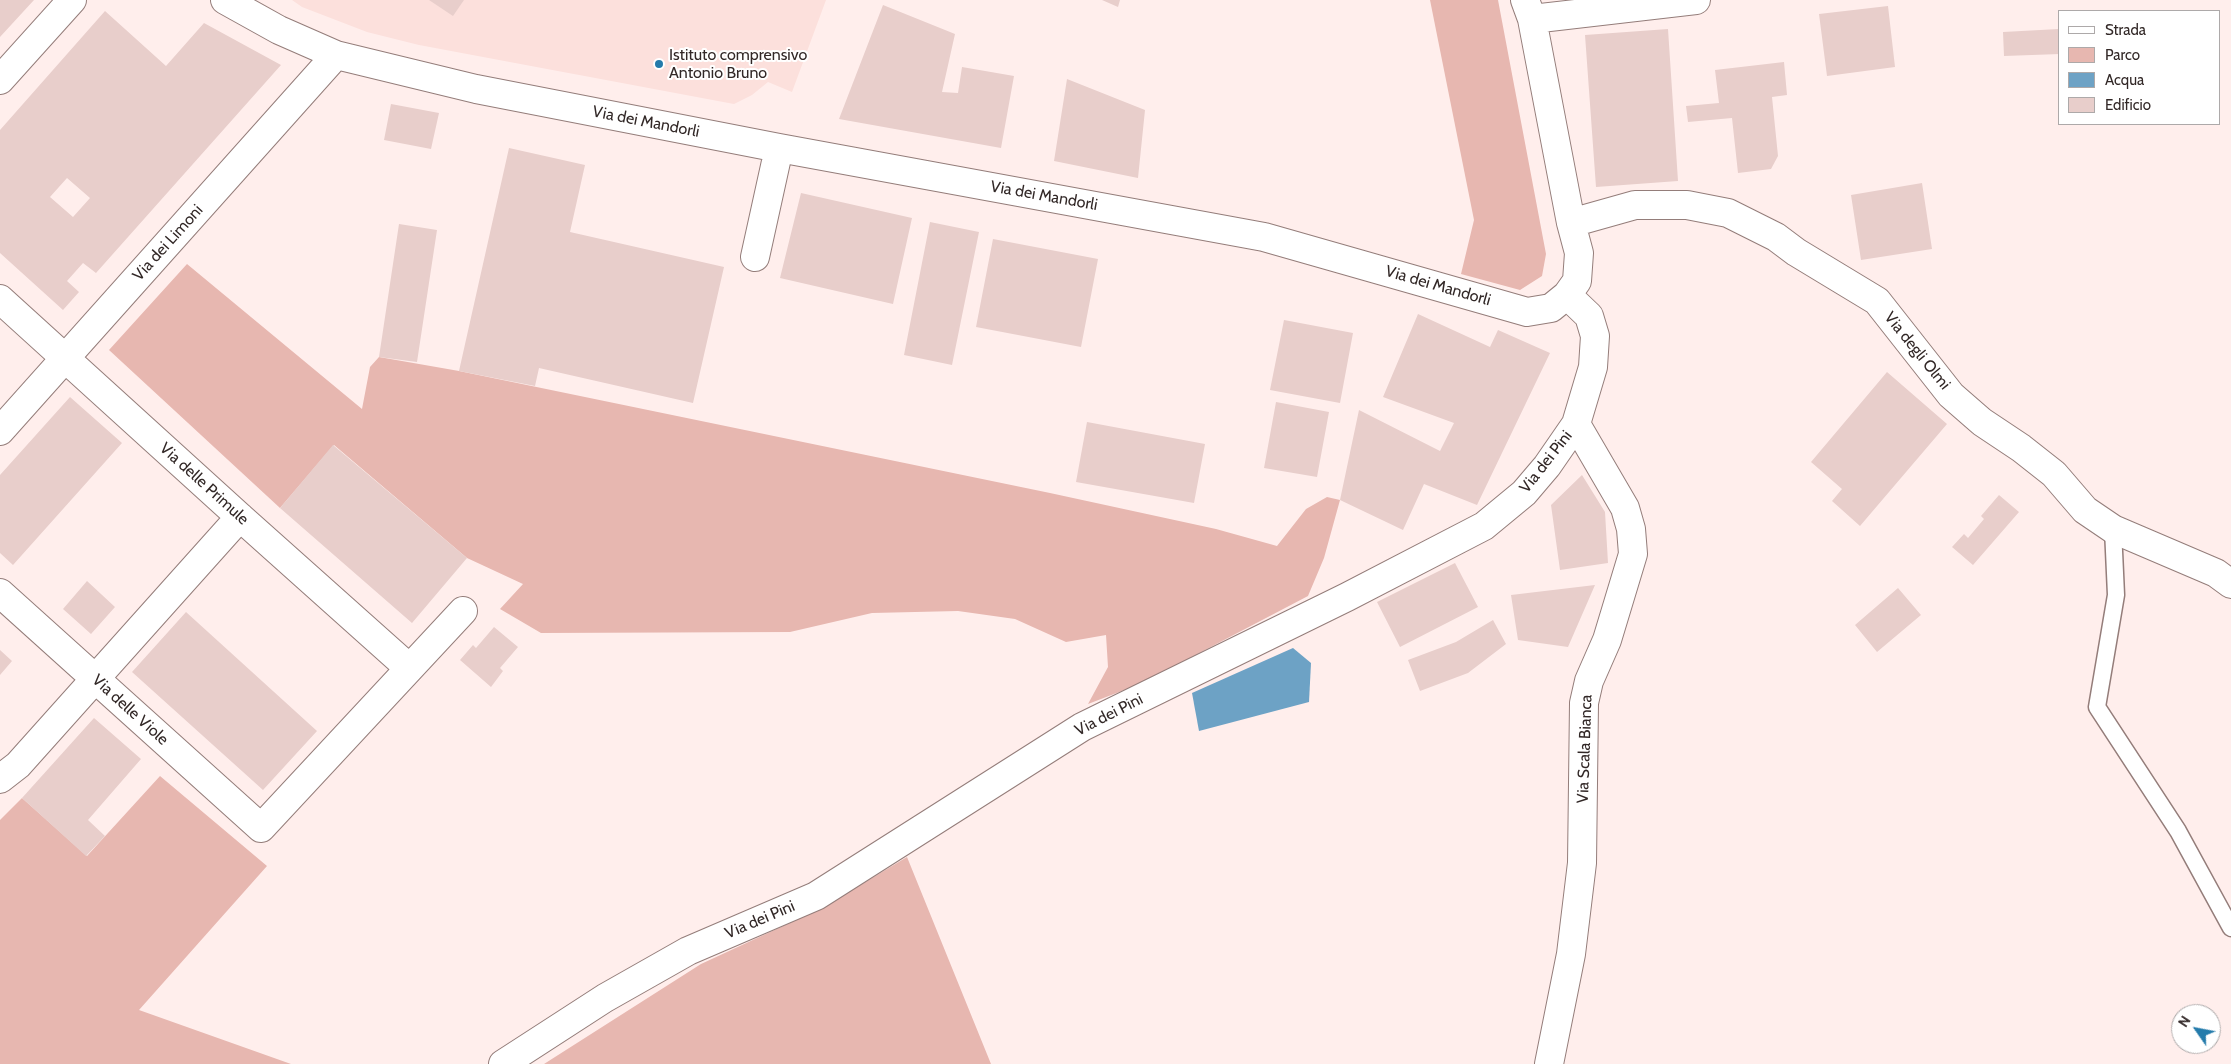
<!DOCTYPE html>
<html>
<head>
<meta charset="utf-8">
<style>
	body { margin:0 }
	#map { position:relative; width:2231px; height:1064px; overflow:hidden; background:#ffeeec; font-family:Cabin,sans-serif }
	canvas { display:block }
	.legend { position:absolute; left:2058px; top:10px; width:162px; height:115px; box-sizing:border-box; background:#fff; border:1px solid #ada9a9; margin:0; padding:6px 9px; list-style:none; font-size:15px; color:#322827 }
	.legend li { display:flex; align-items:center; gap:10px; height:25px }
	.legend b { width:25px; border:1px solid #ada9a9 }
	.north { position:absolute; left:2171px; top:1004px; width:50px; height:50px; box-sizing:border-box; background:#fff; border:1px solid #ada9a9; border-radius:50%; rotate:303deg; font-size:14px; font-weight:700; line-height:20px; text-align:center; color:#322827 }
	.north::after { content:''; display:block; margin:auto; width:18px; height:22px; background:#247bab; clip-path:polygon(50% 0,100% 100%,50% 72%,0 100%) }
</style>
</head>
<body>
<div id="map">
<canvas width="2231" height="1064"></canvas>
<ul class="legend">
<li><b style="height:6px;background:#fff"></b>Strada</li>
<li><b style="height:14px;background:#e7b7b0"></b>Parco</li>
<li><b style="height:14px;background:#6da2c5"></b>Acqua</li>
<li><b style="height:14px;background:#e8cecb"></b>Edificio</li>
</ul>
<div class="north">N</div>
</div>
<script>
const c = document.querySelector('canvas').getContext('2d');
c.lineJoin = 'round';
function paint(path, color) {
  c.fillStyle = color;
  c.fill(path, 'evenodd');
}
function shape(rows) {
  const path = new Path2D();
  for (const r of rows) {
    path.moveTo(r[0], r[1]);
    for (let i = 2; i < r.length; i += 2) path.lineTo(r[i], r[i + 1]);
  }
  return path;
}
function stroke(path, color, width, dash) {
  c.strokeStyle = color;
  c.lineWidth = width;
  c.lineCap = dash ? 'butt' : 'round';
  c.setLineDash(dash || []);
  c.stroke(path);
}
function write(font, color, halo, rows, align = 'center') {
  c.font = font + ' Cabin,sans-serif';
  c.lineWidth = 4;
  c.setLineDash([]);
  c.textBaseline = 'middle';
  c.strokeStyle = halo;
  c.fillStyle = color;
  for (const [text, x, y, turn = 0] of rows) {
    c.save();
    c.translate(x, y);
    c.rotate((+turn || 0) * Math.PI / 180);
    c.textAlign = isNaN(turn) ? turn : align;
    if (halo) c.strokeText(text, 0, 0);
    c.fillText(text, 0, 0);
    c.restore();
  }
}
paint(shape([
	[292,0,826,0,792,92,768,82,752,95,734,104,419,45,367,32,302,7]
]), '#fce0dc');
paint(shape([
	[1430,0,1498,0,1546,254,1542,276,1520,290,1461,274,1474,220],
	[187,264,362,409,370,367,379,357,459,371,1050,493,1216,529,1277,546,1306,509,1327,497,1340,500,1324,558,1308,596,1140,684,1088,704,1108,667,1106,635,1066,642,1015,619,958,611,872,613,790,632,541,633,500,609,523,584,467,558,334,445,280,508,109,350],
	[160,776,267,866,139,1010,291,1064,0,1064,0,820,22,798,87,856],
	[907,857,991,1064,544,1064,701,964,822,908]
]), '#e7b7b0');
paint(shape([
	[1293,648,1311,663,1309,702,1199,731,1192,693]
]), '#6da2c5');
paint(shape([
	[0,0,34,0,0,37],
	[429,0,464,0,453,16],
	[1102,0,1120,0,1118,7],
	[883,5,955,34,942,92,958,93,962,67,1014,76,1001,148,839,119],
	[1888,6,1895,67,1827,76,1819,14],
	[105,11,166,66,204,23,281,65,96,273,83,263,67,281,79,292,63,310,0,253,0,130],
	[67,178,90,198,73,217,50,197],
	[1668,29,1678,181,1596,187,1585,35],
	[2059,29,2060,54,2004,56,2003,32],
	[1784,62,1787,95,1772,97,1778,156,1771,169,1738,173,1732,118,1688,122,1686,106,1719,103,1715,70],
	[1067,79,1145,110,1138,178,1054,161],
	[391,104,439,113,431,149,384,140],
	[509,148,585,165,570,232,724,267,693,403,539,368,535,386,459,371],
	[1922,183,1932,249,1861,260,1851,195],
	[801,193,912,218,893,304,780,278],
	[930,222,979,232,952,365,904,355],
	[399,224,437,230,417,362,379,357],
	[993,239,1098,259,1081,347,976,327],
	[1418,314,1490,347,1498,330,1550,353,1477,505,1424,484,1403,530,1340,500,1359,410,1440,451,1454,423,1383,397],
	[1284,320,1353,333,1340,403,1270,390],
	[1887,372,1947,424,1860,526,1832,501,1842,489,1811,462],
	[70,397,122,443,13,565,0,553,0,475],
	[1276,402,1329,412,1317,477,1264,468],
	[1087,422,1205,444,1194,503,1076,482],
	[333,445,467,558,412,623,280,508],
	[1582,475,1605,512,1608,563,1560,570,1551,505],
	[1999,495,2019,512,1973,565,1952,547,1964,534,1968,538,1984,519,1981,516],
	[1455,563,1478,607,1400,647,1377,602],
	[87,581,115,607,91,634,63,609],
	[1595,585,1568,647,1518,640,1511,595],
	[1898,588,1921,615,1877,652,1855,625],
	[186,612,317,731,263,790,132,672],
	[1493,620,1506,644,1468,673,1420,691,1408,660,1456,642],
	[494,627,518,647,500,668,503,671,491,687,460,660,473,645,476,648],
	[0,650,12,661,0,675],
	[94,718,141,759,88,820,105,836,86,856,22,798]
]), '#e8cecb');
const lane = shape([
	[2113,529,2116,595,2097,707,2178,831,2231,928]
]);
const street = shape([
	[225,0,279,30,336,55,476,89,779,148,1264,237,1527,312,1551,308,1567,295,1577,281,1579,253,1571,223,1532,19,1525,0],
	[1532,19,1696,0],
	[0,80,72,0],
	[1571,223,1635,205,1687,205,1728,213,1776,237,1796,252,1877,301,1951,395,1982,422,2021,448,2054,474,2085,510,2113,529,2216,573,2231,584],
	[755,257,779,148],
	[0,299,240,517,409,668],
	[0,431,336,55],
	[0,593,261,828,463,611],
	[0,779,18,765,240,517],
	[503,1064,605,998,688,951,816,896,1082,727,1347,597,1484,526,1524,493,1547,466,1576,424,1593,367,1595,336,1589,316,1567,295],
	[1549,1064,1571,954,1582,863,1584,703,1589,681,1607,640,1633,554,1631,529,1625,508,1576,424]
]);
stroke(lane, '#947d7a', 19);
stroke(street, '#947d7a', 30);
stroke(lane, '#fff', 16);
stroke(street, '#fff', 28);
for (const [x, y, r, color] of [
	[659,64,5,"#247bab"]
]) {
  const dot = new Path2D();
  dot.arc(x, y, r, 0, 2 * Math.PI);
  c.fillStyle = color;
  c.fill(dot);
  stroke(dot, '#fff', 2);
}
write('16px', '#322827', '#fff', [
	["Istituto comprensivo",669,55],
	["Antonio Bruno",669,73]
], 'left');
write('16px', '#322827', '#fff', [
	["Via dei Mandorli",646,122,11],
	["Via dei Mandorli",1044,196,10],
	["Via dei Limoni",168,243,-48],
	["Via dei Mandorli",1438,286,16],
	["Via degli Olmi",1917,351,51],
	["Via dei Pini",1546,462,-52],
	["Via delle Primule",204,484,42],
	["Via delle Viole",130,710,42],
	["Via dei Pini",1109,715,-27],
	["Via Scala Bianca",1585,749,-88],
	["Via dei Pini",760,920,-23]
]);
</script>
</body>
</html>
